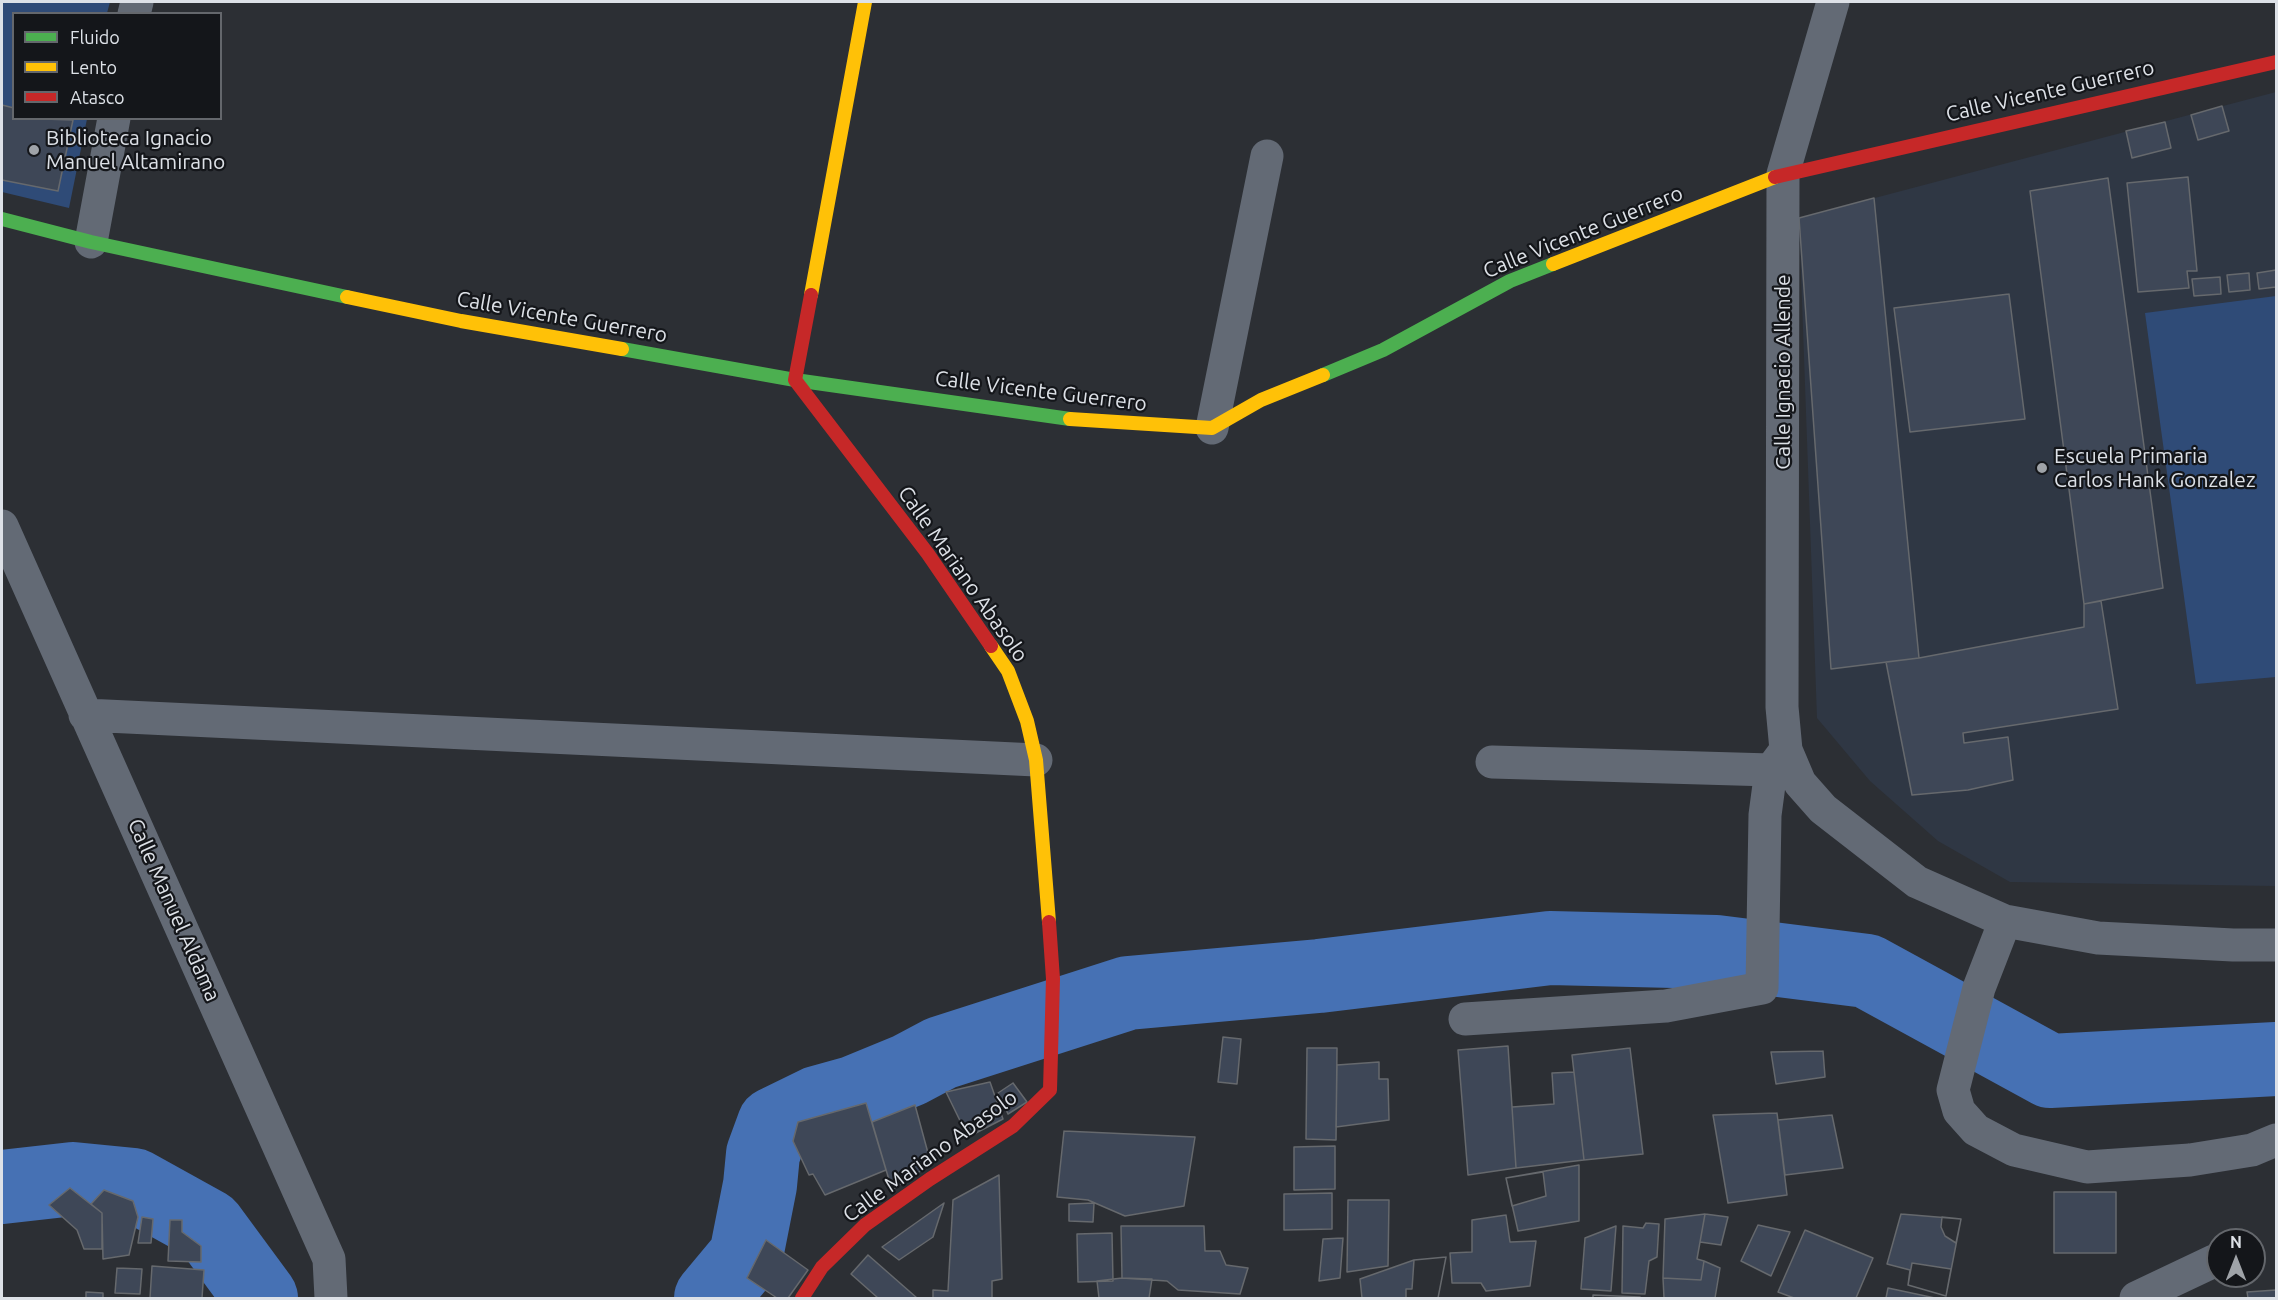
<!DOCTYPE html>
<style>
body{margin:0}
#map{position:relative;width:2278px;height:1300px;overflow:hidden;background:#2c2f34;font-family:Ubuntu,sans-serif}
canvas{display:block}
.frame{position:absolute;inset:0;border:3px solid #dde1e7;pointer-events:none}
.legend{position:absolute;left:12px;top:12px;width:210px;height:108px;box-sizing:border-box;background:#14161a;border:2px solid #64676c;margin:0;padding:8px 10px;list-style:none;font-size:18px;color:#dde1e7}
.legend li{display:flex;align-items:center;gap:12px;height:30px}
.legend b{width:30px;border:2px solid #64676c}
.north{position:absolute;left:2206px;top:1228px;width:60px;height:60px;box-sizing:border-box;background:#14161a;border:2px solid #64676c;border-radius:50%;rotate:0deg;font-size:16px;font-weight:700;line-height:24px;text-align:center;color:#dde1e7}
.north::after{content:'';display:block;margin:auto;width:21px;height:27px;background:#9fa3a8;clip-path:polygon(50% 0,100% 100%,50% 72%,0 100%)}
</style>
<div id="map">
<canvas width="2278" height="1300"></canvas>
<div class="frame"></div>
<ul class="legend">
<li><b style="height:8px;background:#4caf50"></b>Fluido</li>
<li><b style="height:8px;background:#ffc107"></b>Lento</li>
<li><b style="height:8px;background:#c62828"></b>Atasco</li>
</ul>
<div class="north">N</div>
</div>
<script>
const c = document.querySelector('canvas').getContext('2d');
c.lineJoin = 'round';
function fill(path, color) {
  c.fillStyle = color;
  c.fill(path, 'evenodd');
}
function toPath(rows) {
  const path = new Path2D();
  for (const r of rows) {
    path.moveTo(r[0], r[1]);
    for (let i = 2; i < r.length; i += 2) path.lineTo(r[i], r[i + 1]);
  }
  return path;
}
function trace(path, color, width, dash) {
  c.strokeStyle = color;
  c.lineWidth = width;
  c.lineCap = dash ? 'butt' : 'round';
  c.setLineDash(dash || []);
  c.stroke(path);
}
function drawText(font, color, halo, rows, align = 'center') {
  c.font = font + ' Ubuntu,sans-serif';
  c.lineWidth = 4.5;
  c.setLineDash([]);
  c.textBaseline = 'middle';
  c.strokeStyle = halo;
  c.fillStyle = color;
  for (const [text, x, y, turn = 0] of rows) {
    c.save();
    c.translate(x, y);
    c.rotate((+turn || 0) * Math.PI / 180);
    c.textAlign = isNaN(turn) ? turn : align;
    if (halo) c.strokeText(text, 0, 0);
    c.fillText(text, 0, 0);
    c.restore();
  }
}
const built = toPath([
 [2276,92,2276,886,2010,882,1938,841,1870,781,1817,718,1799,218]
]);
const green = toPath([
 [2,2,110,2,107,13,14,14,14,118,87,119,69,208,2,192],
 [2276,296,2276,677,2196,684,2145,313]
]);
const river = toPath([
 [2,1187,73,1179,134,1185,208,1226,261,1298],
 [711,1298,746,1256,760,1185,763,1154,774,1124,817,1103,853,1093,909,1070,941,1053,1128,993,1319,976,1550,948,1716,952,1867,971,2050,1071,2276,1059]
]);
const building = toPath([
 [2,105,14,108,14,118,73,120,58,191,2,180,2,105],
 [2222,106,2229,131,2198,140,2191,115,2222,106],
 [2165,122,2171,148,2132,158,2126,131,2165,122],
 [2188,177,2197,271,2187,271,2189,288,2138,292,2127,183,2188,177],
 [2108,178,2163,588,2084,604,2030,191,2108,178],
 [1874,198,1919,658,1831,669,1799,218,1874,198],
 [2276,270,2276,287,2259,289,2257,273,2276,270],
 [2249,273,2250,290,2229,292,2227,275,2249,273],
 [2220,277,2221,294,2194,296,2192,279,2220,277],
 [2009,294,2025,419,1910,432,1894,308,2009,294],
 [2101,601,2118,709,1963,733,1964,743,2008,737,2013,780,1968,790,1912,795,1886,662,1919,658,2084,627,2084,604,2101,601],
 [1223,1037,1241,1039,1237,1084,1218,1082,1223,1037],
 [1508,1046,1516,1168,1468,1175,1458,1050,1508,1046],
 [1307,1048,1337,1048,1336,1140,1306,1139,1307,1048],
 [1630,1048,1643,1154,1584,1160,1572,1055,1630,1048],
 [1823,1051,1825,1077,1776,1084,1771,1052,1823,1051],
 [1379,1062,1379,1079,1388,1079,1389,1120,1336,1127,1337,1065,1379,1062],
 [1574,1072,1584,1160,1516,1168,1512,1107,1554,1104,1552,1073,1574,1072],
 [990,1082,1003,1119,968,1137,946,1092,990,1082],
 [1013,1083,1027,1102,1008,1114,998,1093,1013,1083],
 [866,1103,886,1170,825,1195,813,1174,809,1175,793,1141,798,1122,866,1103],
 [915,1105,931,1164,892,1190,872,1122,915,1105],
 [1777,1113,1787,1195,1728,1203,1713,1115,1777,1113],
 [1832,1115,1843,1168,1785,1175,1778,1120,1832,1115],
 [1064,1131,1195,1137,1184,1206,1125,1216,1088,1200,1057,1197,1064,1131],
 [1335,1146,1335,1189,1294,1190,1294,1147,1335,1146],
 [1579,1165,1579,1221,1518,1231,1506,1178,1579,1165],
 [1543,1172,1546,1196,1512,1206,1506,1178,1543,1172],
 [999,1175,1002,1279,992,1281,992,1298,933,1298,933,1290,948,1291,953,1200,999,1175],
 [70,1188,102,1213,102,1249,84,1249,77,1230,49,1205,70,1188],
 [104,1190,133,1201,138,1217,129,1255,103,1259,102,1213,91,1204,104,1190],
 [2054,1192,2116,1192,2116,1253,2054,1253,2054,1192],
 [1332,1193,1332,1229,1284,1230,1284,1194,1332,1193],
 [1348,1200,1389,1200,1388,1266,1347,1272,1348,1200],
 [944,1203,933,1237,899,1260,882,1247,944,1203],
 [1094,1203,1093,1222,1069,1221,1069,1204,1094,1203],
 [1705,1214,1697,1259,1704,1261,1701,1280,1663,1278,1665,1219,1705,1214],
 [1705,1214,1728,1217,1721,1245,1700,1242,1705,1214],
 [1901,1214,1961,1219,1946,1296,1908,1285,1910,1270,1887,1264,1901,1214],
 [1506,1215,1510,1242,1536,1241,1530,1286,1486,1291,1481,1283,1452,1283,1450,1253,1472,1252,1472,1220,1506,1215],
 [142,1217,153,1219,151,1243,138,1243,142,1217],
 [1942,1217,1961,1219,1956,1243,1945,1236,1941,1227,1942,1217],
 [170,1220,182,1220,182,1232,201,1246,201,1262,168,1261,170,1220],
 [1646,1223,1659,1224,1657,1257,1649,1261,1645,1294,1622,1293,1623,1226,1643,1228,1646,1223],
 [1758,1225,1790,1232,1771,1276,1741,1261,1758,1225],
 [1121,1226,1204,1226,1205,1251,1220,1251,1226,1265,1248,1268,1240,1294,1178,1290,1167,1281,1122,1278,1121,1226],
 [1616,1226,1611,1291,1581,1289,1585,1238,1616,1226],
 [1805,1230,1873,1258,1856,1298,1794,1298,1778,1292,1805,1230],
 [1112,1233,1113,1281,1078,1282,1077,1234,1112,1233],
 [1343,1238,1340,1278,1319,1281,1323,1239,1343,1238],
 [766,1240,808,1270,788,1298,777,1298,747,1278,766,1240],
 [868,1255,917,1298,878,1298,851,1274,868,1255],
 [1446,1257,1438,1298,1362,1298,1360,1279,1414,1260,1446,1257],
 [1446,1257,1438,1298,1406,1298,1406,1289,1412,1289,1414,1260,1446,1257],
 [1704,1261,1720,1268,1715,1298,1664,1298,1663,1278,1701,1280,1704,1261],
 [1912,1263,1951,1269,1946,1296,1908,1285,1912,1263],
 [152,1266,204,1270,202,1298,150,1298,152,1266],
 [117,1268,142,1269,140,1294,115,1293,117,1268],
 [1122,1278,1152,1279,1149,1298,1099,1298,1097,1281,1122,1278],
 [1888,1288,1935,1298,1886,1298,1888,1288],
 [2276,1290,2276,1298,2248,1298,2247,1292,2276,1290],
 [86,1292,103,1293,103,1298,86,1298,86,1292],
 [1593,1295,1640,1297,1640,1298,1593,1298,1593,1295],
 [1593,1295,1640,1297,1640,1298,1593,1298,1593,1295]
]);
const street = toPath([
 [1833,2,1783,174,1782,707,1786,750,1800,783,1823,809,1917,882,2005,921,2098,938,2233,945,2276,945],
 [134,14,137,2],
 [91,242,114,118],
 [1212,428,1267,156],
 [2,526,329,1259,331,1298],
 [85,715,1036,760],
 [1492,762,1771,770],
 [2005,921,1979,988,1953,1090,1959,1111,1976,1130,2014,1150,2087,1167,2190,1160,2252,1150,2276,1140],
 [1465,1019,1666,1006,1762,988,1765,815,1771,770,1786,750],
 [2136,1298,2214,1261]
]);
const fast = toPath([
 [2,219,91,242,347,297],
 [622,349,795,380,1070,419],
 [1323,375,1383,350,1510,281,1553,264]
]);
const slow = toPath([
 [1553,264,1775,177],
 [811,295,865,2],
 [347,297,461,321,622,349],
 [1070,419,1212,428,1261,400,1323,375],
 [991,646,1008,671,1027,721,1036,760,1049,922]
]);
const jam = toPath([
 [1775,177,2276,62],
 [811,295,795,380,928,554,991,646],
 [802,1298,822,1267,865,1225,930,1179,1013,1126,1050,1090,1053,979,1049,922]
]);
const markers = [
 [34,150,6,"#9fa3a8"],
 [2042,468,6,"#9fa3a8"]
];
const streetNames = [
 ["Calle Vicente Guerrero",2050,91,-13],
 ["Calle Vicente Guerrero",1583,232,-22],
 ["Calle Vicente Guerrero",562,317,10],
 ["Calle Ignacio Allende",1783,372,-90],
 ["Calle Vicente Guerrero",1041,391,7],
 ["Calle Mariano Abasolo",963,574,55],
 ["Calle Manuel Aldama",174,910,66],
 ["Calle Mariano Abasolo",930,1156,-36]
];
const poiNames = [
 ["Biblioteca Ignacio",46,138],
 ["Manuel Altamirano",46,162],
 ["Escuela Primaria",2054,456],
 ["Carlos Hank Gonzalez",2054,480]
];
fill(built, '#2f3744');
fill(green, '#2f4b77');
trace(river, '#4671b4', 74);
fill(building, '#3e4757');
trace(building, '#66696d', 1.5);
trace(street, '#636a75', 33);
trace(fast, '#4caf50', 14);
trace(slow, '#ffc107', 14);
trace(jam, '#c62828', 14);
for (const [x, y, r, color] of markers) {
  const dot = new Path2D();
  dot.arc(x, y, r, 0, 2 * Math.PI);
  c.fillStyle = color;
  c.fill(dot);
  trace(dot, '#14161a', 2);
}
drawText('21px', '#dde1e7', '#14161a', streetNames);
drawText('21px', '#dde1e7', '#14161a', poiNames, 'left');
</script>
